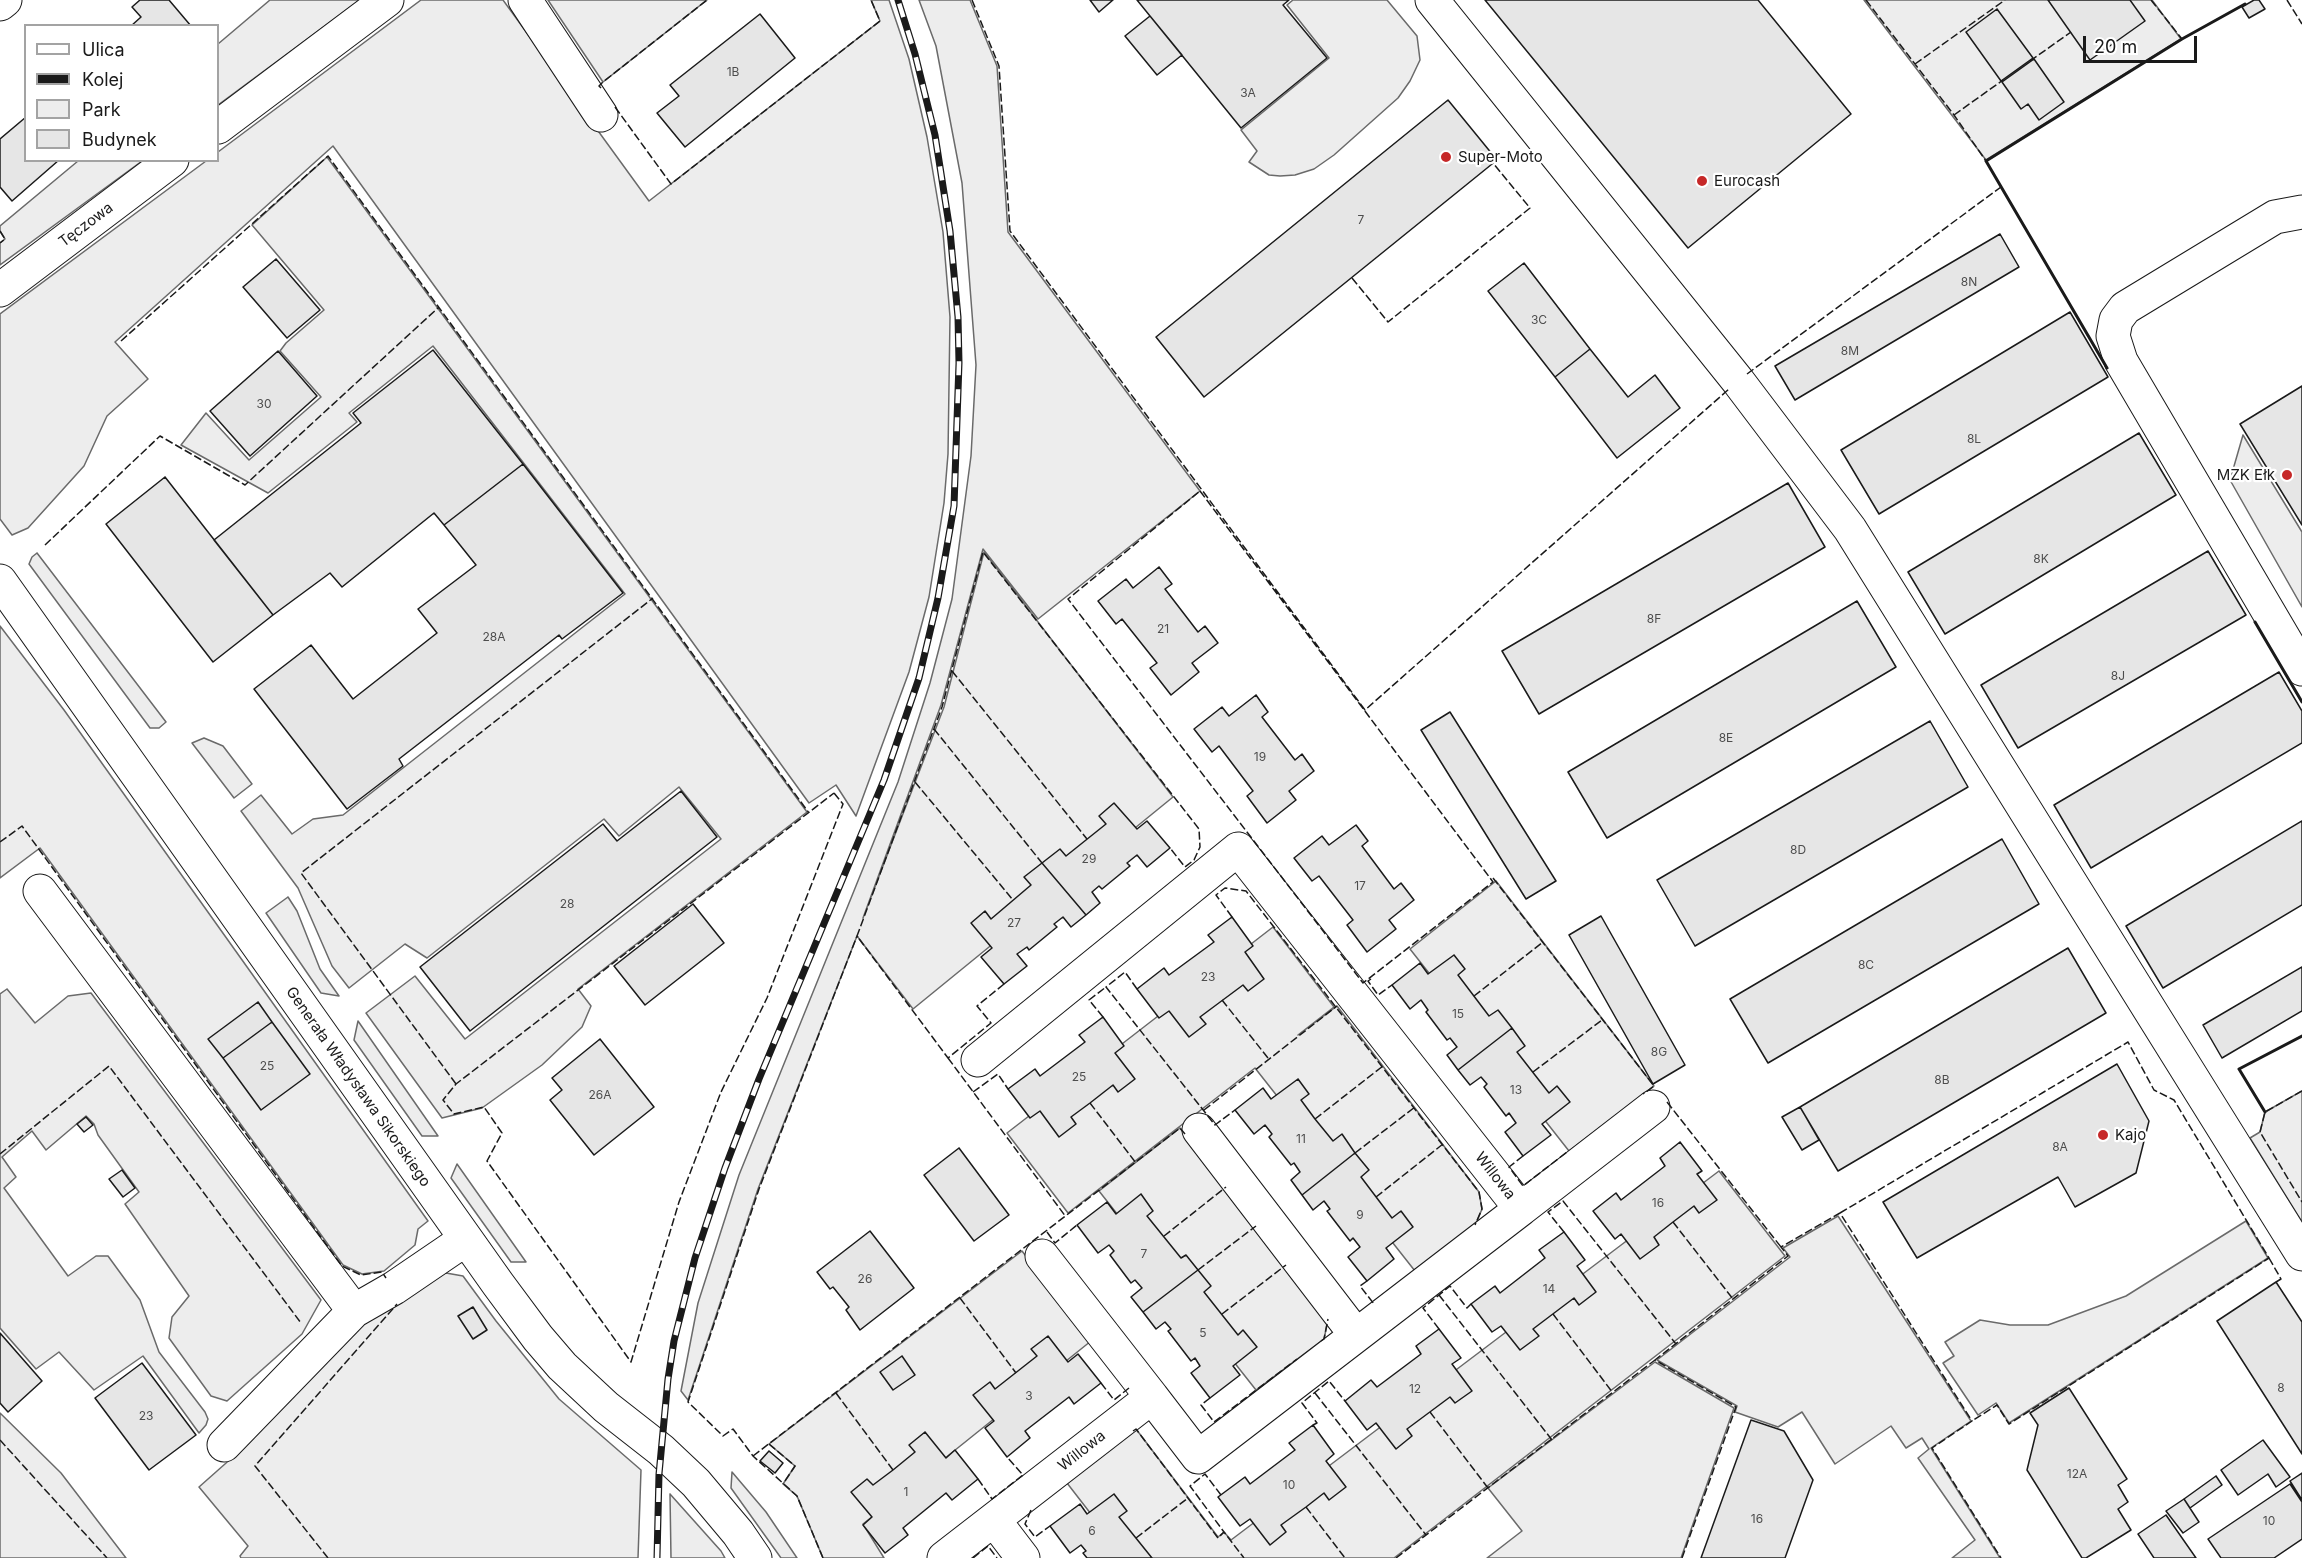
<!DOCTYPE html>
<meta charset="utf-8">
<style>
body{margin:0}
#map{position:relative;width:2302px;height:1558px;overflow:hidden;background:#fff;font-family:Inter,sans-serif}
canvas{display:block}
.legend{position:absolute;left:24px;top:24px;width:195px;height:138px;box-sizing:border-box;background:#fff;border:2px solid #a3a3a3;margin:0;padding:8px 10px;list-style:none;font-size:18px;color:#1a1a1a}
.legend li{display:flex;align-items:center;gap:12px;height:30px}
.legend b{width:30px;border:2px solid #a3a3a3}
.scale{position:absolute;left:2083px;top:36px;width:114px;height:27px;box-sizing:border-box;border:3px solid #1a1a1a;border-top:0;padding-left:8px;font-size:18px;line-height:21px;white-space:nowrap;color:#1a1a1a;-webkit-text-stroke:4px #fff;paint-order:stroke}
</style>
<div id="map">
<canvas width="2302" height="1558"></canvas>
<ul class="legend">
<li><b style="height:8px;background:#fff"></b>Ulica</li>
<li><b style="height:8px;background:#1a1a1a"></b>Kolej</li>
<li><b style="height:16px;background:#ededed"></b>Park</li>
<li><b style="height:16px;background:#e6e6e6"></b>Budynek</li>
</ul>
<div class="scale">20 m</div>
</div>
<script>
const c = document.querySelector('canvas').getContext('2d');
c.lineJoin = 'round';
function fill(path, color) {
  c.fillStyle = color;
  c.fill(path, 'evenodd');
}
function toPath(rows) {
  const path = new Path2D();
  for (const r of rows) {
    path.moveTo(r[0], r[1]);
    for (let i = 2; i < r.length; i += 2) path.lineTo(r[i], r[i + 1]);
  }
  return path;
}
function trace(path, color, width, dash) {
  c.strokeStyle = color;
  c.lineWidth = width;
  c.lineCap = dash ? 'butt' : 'round';
  c.setLineDash(dash || []);
  c.stroke(path);
}
function drawText(font, color, halo, rows, align = 'center') {
  c.font = font + ' Inter,sans-serif';
  c.lineWidth = 4.5;
  c.setLineDash([]);
  c.textBaseline = 'middle';
  c.strokeStyle = halo;
  c.fillStyle = color;
  for (const [text, x, y, turn = 0] of rows) {
    c.save();
    c.translate(x, y);
    c.rotate((+turn || 0) * Math.PI / 180);
    c.textAlign = isNaN(turn) ? turn : align;
    if (halo) c.strokeText(text, 0, 0);
    c.fillText(text, 0, 0);
    c.restore();
  }
}
const green = toPath([
 [270,0,360,0,218,105,218,44,270,0],
 [421,0,503,0,649,201,880,21,871,0,889,0,909,59,927,137,943,232,950,317,948,454,944,503,929,597,909,672,856,816,836,785,809,803,333,146,115,342,148,379,107,416,84,466,28,528,12,535,0,519,0,314,206,161,218,160,218,152,421,0],
 [548,0,707,0,603,82,548,0],
 [919,0,970,0,997,66,1008,232,1200,491,1038,619,983,549,941,705,863,918,944,707,984,552,1173,797,913,1009,857,936,758,1189,688,1400,681,1391,698,1303,739,1175,898,782,930,683,952,599,971,456,976,365,962,183,936,46,919,0],
 [1293,0,1387,0,1417,36,1420,60,1410,81,1398,98,1334,155,1314,169,1295,175,1280,176,1269,175,1249,162,1257,151,1241,130,1329,58,1287,5,1293,0],
 [1864,0,2152,0,2181,39,1986,160,1864,0],
 [327,157,807,812,578,989,591,1006,582,1027,542,1065,482,1108,442,1118,366,1013,415,976,465,1039,721,839,679,787,619,836,604,819,427,958,405,944,349,988,332,966,298,888,241,811,261,795,292,834,313,819,343,815,625,594,433,346,349,413,357,422,268,493,181,445,206,413,249,460,321,397,280,351,286,343,324,310,252,225,327,157],
 [78,161,142,161,0,265,0,243,5,239,0,231,0,226,78,161],
 [2243,435,2302,532,2302,607,2230,480,2243,435],
 [37,553,166,722,159,728,150,728,29,564,32,557,37,553],
 [0,626,64,710,428,1221,418,1229,415,1245,384,1271,362,1274,343,1265,40,848,0,878,0,626],
 [204,738,223,746,252,784,234,798,192,743,204,738],
 [1496,881,1654,1086,1569,1151,1410,949,1496,881],
 [288,897,297,911,320,969,339,996,321,993,266,913,288,897],
 [1273,927,1334,1007,1298,1035,1337,1006,1479,1192,1482,1209,1475,1226,1415,1271,1255,1068,1068,1213,1007,1133,1273,927],
 [7,989,35,1023,68,996,91,993,321,1300,302,1334,227,1401,211,1396,169,1338,172,1317,189,1296,125,1204,139,1192,98,1135,94,1124,86,1116,46,1150,32,1131,2,1157,16,1177,4,1188,68,1276,96,1256,108,1256,140,1300,159,1352,205,1412,208,1419,206,1425,199,1433,143,1356,94,1390,59,1352,36,1369,0,1328,0,994,7,989],
 [358,1021,438,1136,422,1136,354,1040,358,1021],
 [2302,1091,2302,1222,2250,1138,2260,1132,2265,1112,2302,1091],
 [1180,1128,1328,1320,1324,1339,1256,1390,1099,1191,1180,1128],
 [457,1164,526,1262,511,1262,451,1178,457,1164],
 [1719,1171,1785,1256,1394,1558,1125,1558,1067,1483,1136,1429,1218,1537,1224,1532,1231,1540,1719,1171],
 [1838,1216,1971,1421,1931,1448,2000,1558,1952,1558,1975,1540,1918,1458,1929,1449,1922,1438,1906,1448,1891,1426,1835,1464,1802,1412,1778,1427,1735,1412,1737,1406,1657,1360,1790,1257,1783,1248,1838,1216],
 [2246,1221,2268,1258,2009,1423,1996,1403,1978,1415,1943,1363,1954,1356,1945,1342,1980,1320,2010,1325,2048,1325,2126,1296,2246,1221],
 [1022,1251,1091,1341,863,1524,884,1558,823,1558,797,1496,783,1484,795,1466,769,1444,1022,1251],
 [446,1273,463,1276,496,1321,559,1399,641,1470,638,1558,241,1558,240,1556,248,1546,199,1487,243,1448,348,1335,431,1276,446,1273],
 [1655,1362,1734,1408,1681,1558,1487,1558,1522,1531,1488,1488,1655,1362],
 [0,1413,61,1473,126,1558,0,1558,0,1413],
 [732,1472,766,1512,797,1558,781,1558,731,1488,732,1472],
 [670,1494,721,1551,725,1558,671,1558,670,1494]
]);
const building = toPath([
 [140,0,169,0,191,26,131,26,141,17,132,7,140,0],
 [1090,0,1113,0,1099,12,1090,0],
 [1137,0,1289,0,1283,5,1327,58,1241,128,1137,0],
 [1485,0,1758,0,1851,114,1688,248,1485,0],
 [2048,0,2130,0,2145,21,2090,60,2048,0],
 [2254,0,2259,0,2265,9,2249,18,2242,7,2254,0],
 [1997,9,2033,58,2001,81,1966,32,1997,9],
 [760,14,795,58,685,147,657,113,679,96,670,85,760,14],
 [1150,16,1182,55,1157,75,1125,36,1150,16],
 [2034,59,2064,102,2039,120,2028,104,2021,109,2002,82,2034,59],
 [1448,100,1497,160,1204,397,1156,337,1448,100],
 [26,117,26,160,59,160,12,201,0,187,0,139,26,117],
 [2000,234,2019,267,1795,400,1775,366,2000,234],
 [276,259,320,310,287,338,243,287,276,259],
 [1524,263,1590,349,1555,377,1488,291,1524,263],
 [2070,312,2108,377,1879,514,1841,450,2070,312],
 [1590,349,1628,397,1655,375,1680,408,1617,458,1555,377,1590,349],
 [433,350,523,464,444,525,434,513,342,587,330,573,273,615,214,540,361,423,353,413,433,350],
 [278,351,317,396,250,456,210,411,278,351],
 [2302,386,2302,525,2240,424,2302,386],
 [2139,433,2176,495,1945,634,1908,572,2139,433],
 [523,464,623,593,562,639,559,635,399,759,403,766,347,809,254,689,311,645,353,699,437,633,418,609,476,565,444,525,523,464],
 [165,477,273,615,213,662,106,524,165,477],
 [1788,483,1825,547,1539,714,1502,651,1788,483],
 [2208,551,2246,615,2018,748,1981,685,2208,551],
 [1159,567,1172,584,1165,589,1198,632,1205,626,1218,643,1192,663,1199,672,1171,695,1150,668,1157,663,1122,619,1116,624,1098,601,1126,579,1133,588,1159,567],
 [1857,601,1896,667,1607,838,1568,772,1857,601],
 [2279,672,2302,711,2302,743,2091,868,2054,805,2279,672],
 [1256,695,1268,712,1262,717,1295,760,1302,754,1314,771,1289,791,1296,800,1267,823,1247,796,1253,791,1219,746,1212,752,1194,729,1222,707,1229,716,1256,695],
 [1450,712,1556,881,1526,899,1421,730,1450,712],
 [1930,721,1968,787,1695,946,1657,880,1930,721],
 [681,791,717,837,470,1031,420,967,603,824,617,841,681,791],
 [1114,803,1137,829,1147,821,1170,848,1147,867,1137,855,1127,863,1130,866,1102,889,1099,886,1092,892,1100,903,1086,915,1042,863,1060,849,1066,856,1106,824,1099,816,1114,803],
 [2302,821,2302,905,2163,988,2126,926,2302,821],
 [1356,825,1368,841,1362,846,1394,889,1401,883,1414,900,1389,920,1396,929,1367,952,1347,925,1353,920,1319,876,1312,881,1294,858,1322,836,1329,845,1356,825],
 [2002,839,2039,904,1768,1063,1730,999,2002,839],
 [1042,863,1086,915,1071,927,1063,917,1054,924,1057,927,1029,950,1027,947,1017,954,1027,966,1004,984,981,957,992,948,971,923,985,911,991,919,1031,885,1024,877,1042,863],
 [693,904,724,943,645,1005,614,966,693,904],
 [1601,916,1685,1065,1653,1084,1569,935,1601,916],
 [1232,917,1253,946,1245,952,1264,979,1248,991,1243,985,1200,1017,1206,1024,1189,1037,1169,1011,1159,1018,1137,989,1164,968,1169,975,1214,942,1208,935,1232,917],
 [2068,948,2106,1013,1838,1171,1800,1107,2068,948],
 [1454,955,1465,969,1458,975,1489,1016,1498,1010,1512,1028,1458,1070,1447,1055,1457,1047,1450,1038,1447,1040,1426,1012,1428,1010,1421,1000,1410,1009,1392,985,1420,963,1428,974,1454,955],
 [2302,967,2302,1011,2222,1058,2203,1025,2302,967],
 [258,1002,272,1022,223,1058,208,1039,258,1002],
 [1103,1017,1124,1046,1115,1053,1135,1079,1118,1092,1113,1085,1090,1103,1071,1117,1076,1124,1059,1137,1040,1111,1030,1118,1008,1089,1035,1069,1040,1076,1085,1042,1079,1035,1103,1017],
 [272,1022,310,1074,261,1110,223,1058,272,1022],
 [1512,1028,1525,1046,1517,1052,1549,1093,1557,1086,1570,1102,1542,1124,1551,1135,1523,1156,1505,1132,1516,1123,1509,1113,1506,1116,1484,1087,1487,1084,1481,1077,1470,1085,1458,1070,1512,1028],
 [600,1039,654,1107,594,1155,550,1100,562,1090,552,1078,600,1039],
 [2117,1064,2149,1121,2136,1173,2075,1207,2058,1177,1917,1258,1883,1202,2117,1064],
 [1298,1079,1309,1094,1301,1100,1315,1119,1333,1141,1342,1134,1355,1153,1302,1195,1291,1180,1300,1172,1294,1163,1291,1165,1269,1137,1272,1134,1265,1125,1254,1134,1235,1110,1263,1088,1271,1099,1298,1079],
 [1800,1107,1819,1140,1802,1150,1782,1117,1800,1107],
 [86,1117,93,1125,84,1132,77,1124,86,1117],
 [1680,1142,1702,1171,1697,1174,1717,1200,1699,1213,1694,1206,1673,1222,1654,1237,1659,1245,1640,1259,1621,1234,1615,1239,1593,1211,1616,1193,1621,1200,1665,1166,1660,1158,1680,1142],
 [959,1148,1009,1215,974,1241,924,1175,959,1148],
 [1355,1153,1369,1170,1361,1177,1392,1218,1401,1211,1413,1227,1386,1248,1394,1259,1367,1281,1348,1257,1360,1247,1353,1238,1350,1241,1327,1211,1330,1209,1324,1201,1313,1210,1302,1195,1355,1153],
 [122,1170,135,1188,123,1197,109,1179,122,1170],
 [1141,1194,1153,1211,1147,1216,1181,1258,1186,1255,1198,1270,1143,1312,1131,1297,1142,1288,1135,1280,1131,1283,1110,1255,1114,1251,1109,1245,1098,1253,1077,1225,1107,1202,1116,1214,1141,1194],
 [870,1231,914,1288,860,1330,846,1310,849,1307,833,1287,830,1289,817,1272,870,1231],
 [1564,1232,1585,1260,1577,1266,1596,1292,1579,1305,1574,1298,1533,1329,1539,1336,1520,1350,1501,1326,1492,1332,1471,1304,1495,1286,1500,1293,1545,1258,1539,1250,1564,1232],
 [1198,1270,1211,1286,1204,1292,1238,1335,1243,1330,1257,1347,1233,1366,1240,1375,1210,1398,1191,1373,1200,1366,1195,1358,1191,1361,1168,1331,1171,1329,1165,1322,1156,1329,1143,1312,1198,1270],
 [2276,1282,2302,1322,2302,1454,2217,1321,2276,1282],
 [473,1307,487,1330,473,1339,458,1316,473,1307],
 [1439,1329,1461,1358,1452,1364,1472,1391,1455,1403,1450,1397,1407,1429,1412,1436,1396,1449,1376,1423,1367,1430,1345,1401,1371,1380,1377,1387,1421,1354,1416,1346,1439,1329],
 [0,1333,42,1381,8,1412,0,1403,0,1333],
 [1048,1336,1068,1362,1078,1354,1101,1383,1074,1404,1069,1397,1025,1431,1030,1438,1007,1457,985,1428,994,1421,973,1395,990,1382,995,1389,1037,1356,1031,1349,1048,1336],
 [902,1356,915,1375,893,1390,880,1372,902,1356],
 [142,1363,196,1435,149,1470,95,1398,142,1363],
 [2069,1388,2127,1479,2118,1485,2128,1502,2118,1509,2131,1530,2086,1558,2082,1558,2027,1470,2038,1425,2030,1413,2069,1388],
 [1751,1420,1784,1431,1813,1480,1785,1558,1701,1558,1751,1420],
 [1313,1425,1334,1454,1326,1461,1346,1487,1329,1500,1324,1493,1306,1507,1281,1525,1286,1532,1270,1545,1250,1519,1240,1526,1218,1497,1245,1477,1250,1484,1295,1450,1289,1443,1313,1425],
 [925,1432,946,1458,955,1450,978,1479,952,1500,946,1493,903,1528,908,1535,885,1553,863,1525,872,1517,851,1492,867,1479,873,1485,893,1470,915,1452,909,1445,925,1432],
 [2263,1440,2290,1477,2276,1487,2268,1474,2238,1495,2221,1470,2263,1440],
 [769,1451,783,1463,775,1473,760,1461,769,1451],
 [2302,1473,2302,1500,2290,1481,2302,1473],
 [2216,1476,2222,1485,2190,1508,2184,1499,2216,1476],
 [2290,1484,2302,1502,2302,1539,2274,1558,2221,1558,2208,1539,2290,1484],
 [1114,1494,1127,1511,1119,1517,1152,1558,1087,1558,1083,1553,1086,1551,1081,1545,1070,1553,1050,1526,1080,1504,1087,1514,1114,1494],
 [2184,1499,2199,1522,2183,1533,2166,1511,2184,1499],
 [2166,1515,2196,1558,2154,1558,2138,1534,2166,1515]
]);
const minor = toPath([
 [525,0,601,115],
 [1432,0,1738,381,1850,529,2302,1254],
 [0,4,5,0],
 [218,127,387,0],
 [2302,212,2275,217,2125,308,2116,320,2113,336,2121,361,2302,669],
 [0,290,172,160],
 [0,581,498,1284,538,1338,562,1366,606,1407,661,1450,696,1483,738,1533,755,1558],
 [40,891,354,1311],
 [1199,1130,1356,1335],
 [1521,1209,1653,1107],
 [1042,1256,1152,1397],
 [224,1445,354,1311,394,1288,466,1239],
 [994,1520,1023,1558],
 [944,1558,1152,1397,1198,1457,1521,1209,1238,849,978,1060]
]);
const rail = toPath([
 [657,1558,659,1474,668,1379,674,1341,695,1258,725,1168,759,1079,884,780,919,678,938,598,954,506,959,363,958,317,950,231,935,135,915,54,898,0]
]);
const fence = toPath([
 [972,0,999,66,1010,231,1365,710,1729,389],
 [1866,0,1954,115,1986,161],
 [2151,0,2182,39],
 [2287,0,2302,24],
 [2030,61,2071,32],
 [1915,64,2005,0],
 [601,88,599,86,603,82,707,0],
 [615,107,671,184,880,21,871,0],
 [1954,115,2003,80],
 [0,231,5,239,0,243],
 [1352,278,1388,322,1530,208,1493,163],
 [121,341,328,156,809,813],
 [1747,374,2001,187],
 [1200,491,1493,882,1363,983,1068,599,1200,491],
 [45,545,160,436,245,485,439,307],
 [952,671,1087,839],
 [934,729,1042,863],
 [915,782,1013,900],
 [834,793,843,804,767,998,721,1092,679,1202,631,1362,487,1161,502,1133,484,1107,454,1114,443,1100,456,1084,834,793],
 [0,842,22,826,342,1266,361,1275,382,1272,386,1278],
 [1493,878,1654,1086,1643,1094],
 [1232,917,1216,895,1225,888,1246,891,1479,1192,1482,1209,1475,1225],
 [1371,979,1368,981,1378,995,1392,985],
 [1004,984,977,1006,991,1023,948,1058,857,936,942,707,983,552,1199,829,1200,847,1194,860,1185,867,1170,848],
 [1137,989,1125,972,1106,987,1215,1125,1235,1110],
 [1474,996,1543,942],
 [1222,1000,1268,1058],
 [1103,1017,1089,1000,1106,987],
 [948,1058,1066,1217],
 [1533,1072,1602,1020],
 [456,1084,301,873,653,598],
 [2302,1091,2265,1112,2260,1132,2302,1202],
 [973,1092,998,1074,1008,1089],
 [1667,1102,1781,1247],
 [1090,1103,1136,1163],
 [1204,1110,1337,1006],
 [1315,1119,1383,1066],
 [1355,1153,1415,1107],
 [0,1154,109,1066,301,1323],
 [1523,1156,1509,1167,1523,1186,1567,1152],
 [1376,1197,1443,1144],
 [1840,1213,2128,1042,2154,1090,2174,1100,2269,1258,2009,1424,1997,1405,1972,1421],
 [1673,1222,1733,1299],
 [1047,1232,1055,1243,1077,1225],
 [1564,1232,1548,1212,1563,1201,1676,1344],
 [1164,1236,1226,1187],
 [2269,1258,2281,1279,2276,1282],
 [1198,1270,1256,1226],
 [1367,1281,1360,1286,1374,1304,1375,1303],
 [1439,1295,1552,1440],
 [960,1298,1016,1373],
 [1222,1314,1286,1265],
 [1553,1314,1613,1393],
 [1439,1329,1423,1308,1450,1286,1467,1308,1471,1304],
 [1321,1341,1324,1339,1328,1319],
 [1101,1383,1114,1400,1129,1388],
 [836,1393,893,1470],
 [1315,1393,1426,1535],
 [1210,1398,1201,1405,1214,1422,1297,1359],
 [1430,1412,1488,1488],
 [1313,1425,1317,1423,1302,1403,1308,1398,1329,1381,1345,1401],
 [1133,1431,1136,1429,1218,1538,1224,1532,1244,1558],
 [0,1440,107,1558],
 [769,1444,795,1466,783,1484],
 [753,1456,1180,1128,1185,1134],
 [978,1479,992,1499,1023,1475,1007,1457],
 [1221,1495,1205,1474,1190,1486,1224,1532],
 [1306,1507,1345,1558],
 [1031,1510,1025,1524,1035,1537,1050,1526],
 [1136,1538,1188,1498],
 [328,1558,255,1466,397,1304],
 [823,1558,797,1496,753,1456,733,1429,723,1436,688,1402,759,1189,857,936,858,937],
 [973,1558,988,1546,997,1558],
 [1396,1558,1655,1360],
 [1682,1558,1736,1407,1655,1360,1788,1256,1781,1247,1840,1213,1972,1421,1932,1448,2001,1558]
]);
const wall = toPath([
 [2107,368,1986,161,2182,39,2245,4],
 [2255,622,2302,702],
 [2265,1112,2239,1069,2302,1036]
]);
const markers = [
 [1446,157,6,"#c62828"],
 [1702,181,6,"#c62828"],
 [2287,475,6,"#c62828"],
 [2103,1135,6,"#c62828"]
];
const numberNames = [
 ["1B",733,72],
 ["3A",1248,93],
 ["7",1361,220],
 ["8N",1969,282],
 ["3C",1539,320],
 ["8M",1850,351],
 ["30",264,404],
 ["8L",1974,439],
 ["8K",2041,559],
 ["8F",1654,619],
 ["21",1163,629],
 ["28A",494,637],
 ["8J",2118,676],
 ["8E",1726,738],
 ["19",1260,757],
 ["8D",1798,850],
 ["29",1089,859],
 ["17",1360,886],
 ["28",567,904],
 ["27",1014,923],
 ["8C",1866,965],
 ["23",1208,977],
 ["15",1458,1014],
 ["8G",1659,1052],
 ["25",267,1066],
 ["25",1079,1077],
 ["8B",1942,1080],
 ["13",1516,1090],
 ["26A",600,1095],
 ["11",1301,1139],
 ["8A",2060,1147],
 ["16",1658,1203],
 ["9",1360,1215],
 ["7",1144,1254],
 ["26",865,1279],
 ["14",1549,1289],
 ["5",1203,1333],
 ["8",2281,1388],
 ["12",1415,1389],
 ["3",1029,1396],
 ["23",146,1416],
 ["12A",2077,1474],
 ["10",1289,1485],
 ["1",906,1492],
 ["16",1757,1519],
 ["10",2269,1521],
 ["6",1092,1531]
];
const poiNames = [
 ["Super-Moto",1458,157],
 ["Eurocash",1714,181],
 ["MZK Ełk",2275,475,"right"],
 ["Kajo",2115,1135]
];
const streetNames = [
 ["Tęczowa",86,225,-37],
 ["Generała Władysława Sikorskiego",358,1087,55],
 ["Willowa",1495,1176,52],
 ["Willowa",1082,1451,-38]
];
fill(green, '#ededed');
trace(green, '#6a6a6a', 1.5);
fill(building, '#e6e6e6');
trace(building, '#1a1a1a', 1.5);
trace(minor, '#1a1a1a', 35);
trace(minor, '#fff', 33);
trace(rail, '#1a1a1a', 7);
trace(rail, '#fff', 4.5, [14]);
trace(fence, '#1a1a1a', 1.5, [8, 3]);
trace(wall, '#1a1a1a', 3);
for (const [x, y, r, color] of markers) {
  const dot = new Path2D();
  dot.arc(x, y, r, 0, 2 * Math.PI);
  c.fillStyle = color;
  c.fill(dot);
  trace(dot, '#fff', 2);
}
drawText('12px', '#4d4d4d', null, numberNames);
drawText('15px', '#1a1a1a', '#fff', poiNames, 'left');
drawText('15px', '#1a1a1a', '#fff', streetNames);
</script>
